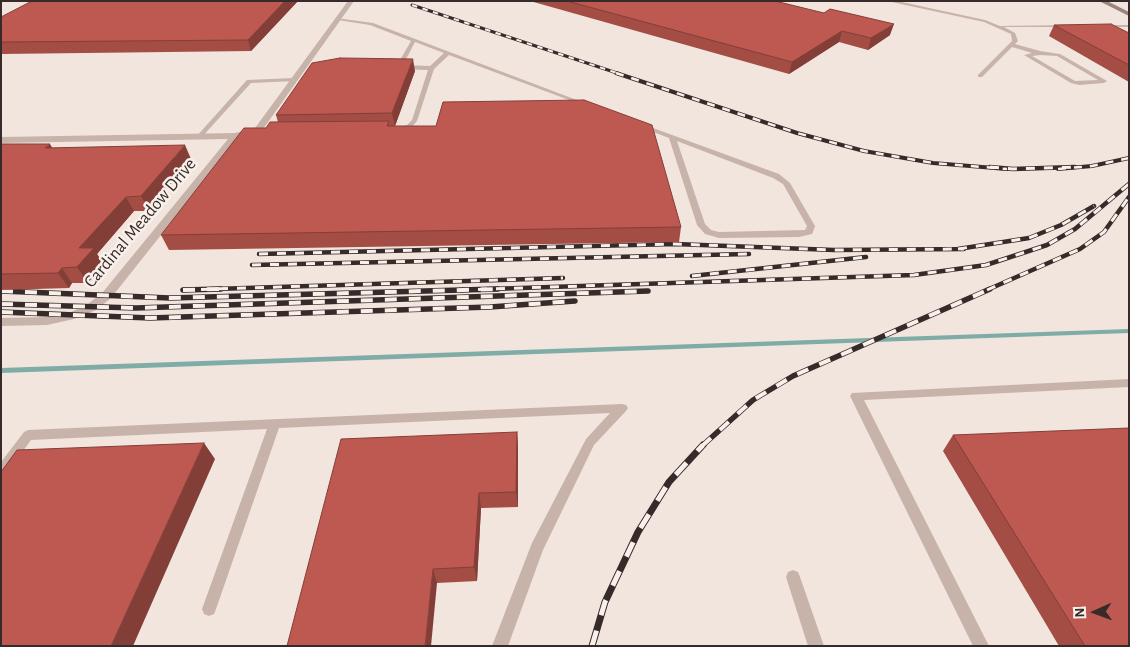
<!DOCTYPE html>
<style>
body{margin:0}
#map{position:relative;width:1130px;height:647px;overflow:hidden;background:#f1e5de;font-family:"Alegreya Sans",sans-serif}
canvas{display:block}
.frame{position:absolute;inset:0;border:2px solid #362b2a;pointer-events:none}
.north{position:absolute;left:1070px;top:587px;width:50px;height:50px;-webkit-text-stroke:4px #f9f0ea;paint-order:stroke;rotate:268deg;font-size:14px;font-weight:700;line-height:20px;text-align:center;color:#362b2a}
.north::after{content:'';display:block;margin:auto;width:18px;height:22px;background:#362b2a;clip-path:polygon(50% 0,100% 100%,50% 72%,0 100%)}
</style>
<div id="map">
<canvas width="1130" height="647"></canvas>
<div class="frame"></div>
<div class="north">N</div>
</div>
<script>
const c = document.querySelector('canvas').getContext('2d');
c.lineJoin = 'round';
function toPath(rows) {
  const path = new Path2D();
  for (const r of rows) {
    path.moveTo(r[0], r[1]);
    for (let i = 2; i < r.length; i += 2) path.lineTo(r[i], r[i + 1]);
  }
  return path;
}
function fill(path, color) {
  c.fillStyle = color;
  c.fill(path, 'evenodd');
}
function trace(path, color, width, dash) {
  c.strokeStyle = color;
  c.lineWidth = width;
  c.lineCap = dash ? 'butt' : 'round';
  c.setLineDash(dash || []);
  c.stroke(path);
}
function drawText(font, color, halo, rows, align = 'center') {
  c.font = font + ' "Alegreya Sans",sans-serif';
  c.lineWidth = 5;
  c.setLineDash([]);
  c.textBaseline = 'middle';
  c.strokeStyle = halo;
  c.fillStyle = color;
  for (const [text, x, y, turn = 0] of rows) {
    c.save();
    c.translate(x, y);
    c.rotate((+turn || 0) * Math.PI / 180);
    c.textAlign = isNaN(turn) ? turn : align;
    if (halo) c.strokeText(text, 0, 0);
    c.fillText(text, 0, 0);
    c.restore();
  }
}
const stream = toPath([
 [1129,329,1129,333,1,373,1,368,1129,329]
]);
const lane = toPath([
 [887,1,897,1,985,20,1000,26,1069,25,1067,27,1004,27,1015,33,1018,41,1015,44,1040,51,1060,54,1107,81,1104,83,1079,85,1071,83,1024,55,1032,53,1012,47,982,77,978,77,978,75,1012,41,1011,34,984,22,887,1],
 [1040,55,1057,56,1098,80,1075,81,1032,56,1040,55],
 [336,18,373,23,590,105,585,106,449,55,434,69,417,121,411,128,395,130,395,128,407,125,412,120,428,70,399,69,396,67,411,41,370,25,338,20,336,18],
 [415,42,444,53,430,66,403,65,415,42],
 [1102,25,1129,25,1129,27,1100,27,1102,25],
 [294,78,296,79,296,81,251,83,201,138,196,137,247,80,294,78],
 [638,124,642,124,779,174,790,183,815,226,813,232,812,234,799,237,719,238,705,234,697,225,669,138,638,126,638,124],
 [677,141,773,178,783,184,807,226,805,230,719,232,711,230,705,224,677,141],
 [1129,379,1129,387,864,400,989,646,973,646,850,396,852,393,1129,379],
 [622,404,626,405,628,408,626,411,594,445,543,550,508,646,492,646,532,543,586,439,610,413,279,428,216,609,214,614,209,616,204,614,202,609,267,429,31,440,5,476,1,477,1,462,24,432,28,430,622,404],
 [793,570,798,572,800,577,824,646,808,646,786,577,788,572,793,570]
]);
const street = toPath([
 [348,1,354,1,261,132,238,138,111,298,96,310,74,319,47,325,1,326,1,318,47,317,71,312,88,304,103,292,228,139,1,143,1,137,235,133,255,128,348,1]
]);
const secondary = toPath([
 [1099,1,1107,1,1129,12,1129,16,1099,1]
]);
const railFar4 = toPath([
 [412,5,620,74]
]);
const railFar3 = toPath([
 [616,73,797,133,864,151,933,163,1007,169],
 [1058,169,1092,166,1129,158]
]);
const railFar2 = toPath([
 [990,167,1013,169,1075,167],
 [958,249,1029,238,1061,225,1094,206],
 [259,254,675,244,834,250,964,249],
 [252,265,749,254],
 [692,276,866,257],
 [183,290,563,278],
 [460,290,914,275,986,265,1047,245,1075,229,1129,184],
 [987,290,1080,249,1104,232,1129,197]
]);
const railFar1 = toPath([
 [183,290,221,289],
 [1,291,170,298,498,289],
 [1,304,136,308,648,291],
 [1,312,150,318,490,307,575,301],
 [702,446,753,400,793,376,990,289]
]);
const rail = toPath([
 [592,646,605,602,638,532,669,482,703,445]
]);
const wall = toPath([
 [298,1,251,51,1,54,1,17],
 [530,1,775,1,890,35,868,50,839,42,789,74],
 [1054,25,1129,33,1129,82,1049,36],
 [415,71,395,126,681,227,679,242,169,250,161,235,266,128,278,122,276,115],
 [1,144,52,148,191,159,149,211,134,211,97,254,103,263,88,283,72,283,69,288,1,290],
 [517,432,518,447,518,507,481,508,477,581,437,583,287,646],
 [953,435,1129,646,1059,646,943,451]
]);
const shadedWall = toPath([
 [285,1,298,1,251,51,248,40],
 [894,24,890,35,868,50,871,38],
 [842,31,839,42,789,74,792,62],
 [413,59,415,71,395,126,392,113],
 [50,144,58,158,45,148],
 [185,145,191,159,149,211,141,196],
 [126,197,134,211,97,254,103,263,88,283,77,267,79,248],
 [62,268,72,283,69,288,58,273],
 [517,432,518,447,518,507,516,492],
 [204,443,215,459,133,646,111,646],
 [479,493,481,508,477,581,474,567],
 [433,569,437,583,431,646,425,646]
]);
const building = toPath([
 [32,1,285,1,248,40,1,42,1,17,32,1],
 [567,1,775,1,824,13,830,9,894,24,871,38,842,31,792,62,567,1],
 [1111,24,1129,33,1129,65,1054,25,1111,24],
 [340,58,413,59,392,113,276,115,312,63,340,58],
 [584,100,652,125,681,227,161,235,244,128,266,128,270,122,389,121,387,126,436,126,443,102,584,100],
 [1,144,50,144,45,148,185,145,141,196,126,197,79,248,94,248,77,267,62,268,58,273,1,274,1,144],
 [1129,428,1129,646,1085,646,953,435,1129,428],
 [517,432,516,492,479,493,474,567,433,569,425,646,287,646,341,439,517,432],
 [204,443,111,646,1,646,1,472,17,450,204,443]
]);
const streetNames = [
 ["Cardinal Meadow Drive",140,223,-50]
];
fill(stream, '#7faca6');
fill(lane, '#c8b3ab');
fill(street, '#c8b3ab');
fill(secondary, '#9c837c');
trace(railFar4, '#362b2a', 3);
trace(railFar3, '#362b2a', 4);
trace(railFar2, '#362b2a', 4.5);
trace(railFar1, '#362b2a', 5.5);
trace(rail, '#362b2a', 7);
trace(railFar4, '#f9f0ea', 2, [5.5]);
trace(railFar3, '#f9f0ea', 2.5, [8]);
trace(railFar2, '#f9f0ea', 3, [9]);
trace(railFar1, '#f9f0ea', 4, [12]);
trace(rail, '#f9f0ea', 5, [16]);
fill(wall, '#a34d45');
fill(shadedWall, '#843e38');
fill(building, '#bd5950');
trace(building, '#843e38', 1);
drawText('18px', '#362b2a', '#f9f0ea', streetNames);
</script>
